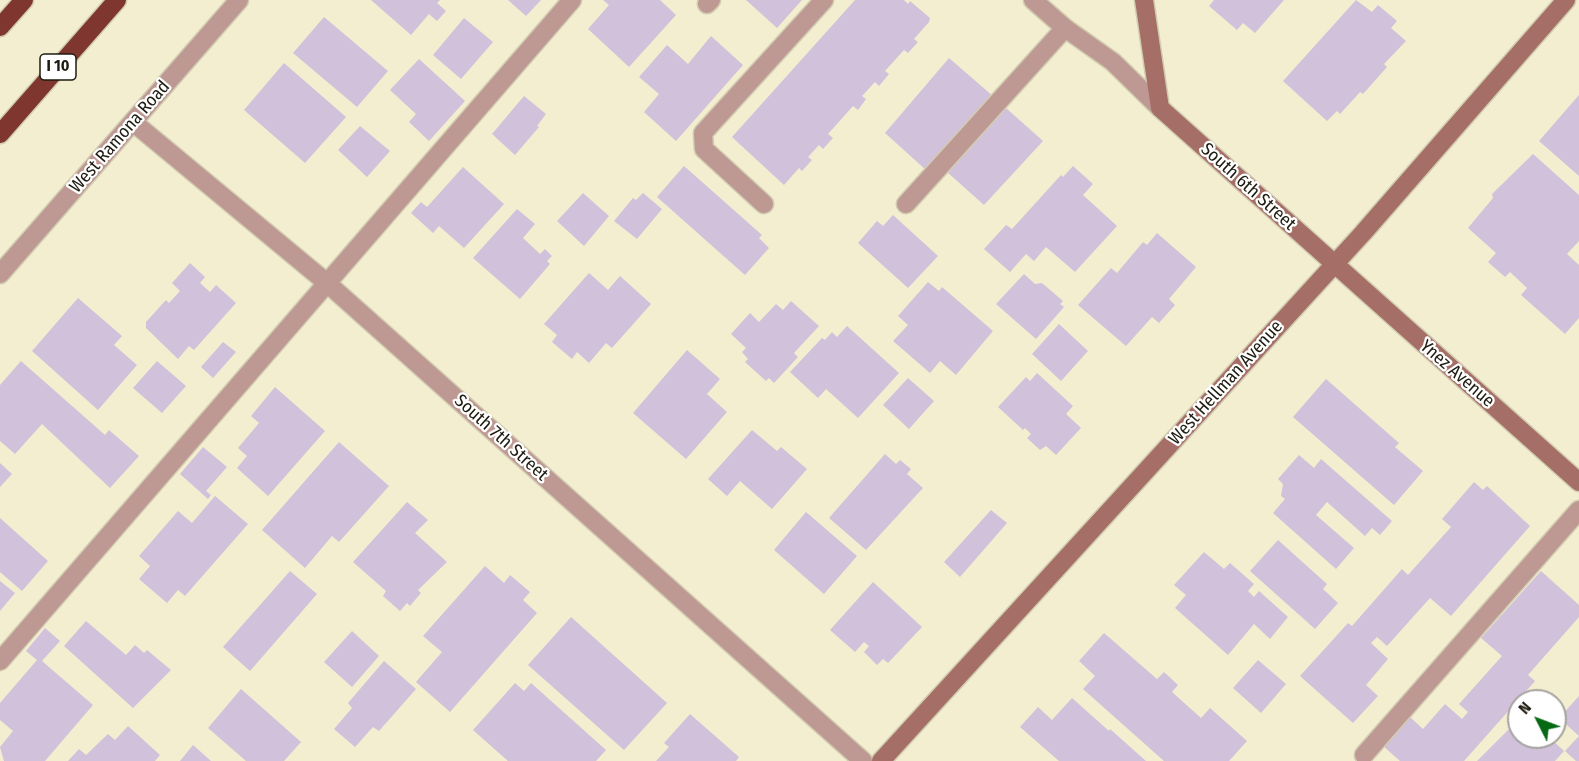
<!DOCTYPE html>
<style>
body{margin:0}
#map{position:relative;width:1579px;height:761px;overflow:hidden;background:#f3eed0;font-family:"Fira Sans Condensed",sans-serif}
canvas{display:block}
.north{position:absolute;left:1507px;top:689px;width:60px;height:60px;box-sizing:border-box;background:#fff;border:2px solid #a5a4a0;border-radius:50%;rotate:312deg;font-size:16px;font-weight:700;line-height:24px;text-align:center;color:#1e1c11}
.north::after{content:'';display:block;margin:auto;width:21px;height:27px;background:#066914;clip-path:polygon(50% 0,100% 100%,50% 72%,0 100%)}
</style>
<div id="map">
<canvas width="1579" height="761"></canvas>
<div class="north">N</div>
</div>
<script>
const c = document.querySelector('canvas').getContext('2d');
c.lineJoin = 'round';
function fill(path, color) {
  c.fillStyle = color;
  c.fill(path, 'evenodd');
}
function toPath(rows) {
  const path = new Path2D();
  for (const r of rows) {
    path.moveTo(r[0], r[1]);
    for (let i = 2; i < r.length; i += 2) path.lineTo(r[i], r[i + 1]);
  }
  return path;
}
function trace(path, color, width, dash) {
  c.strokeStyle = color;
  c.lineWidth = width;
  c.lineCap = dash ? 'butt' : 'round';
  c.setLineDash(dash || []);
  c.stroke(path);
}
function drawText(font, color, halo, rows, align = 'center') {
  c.font = font + ' "Fira Sans Condensed",sans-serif';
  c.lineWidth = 4.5;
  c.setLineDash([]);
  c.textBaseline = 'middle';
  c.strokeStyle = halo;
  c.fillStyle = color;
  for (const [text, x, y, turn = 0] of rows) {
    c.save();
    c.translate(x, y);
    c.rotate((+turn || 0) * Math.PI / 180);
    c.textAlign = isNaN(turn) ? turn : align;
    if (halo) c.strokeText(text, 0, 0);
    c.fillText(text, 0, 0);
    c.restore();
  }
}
const building = toPath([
 [371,0,440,0,437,3,446,11,437,21,429,14,411,35],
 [508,0,541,0,526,16],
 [603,0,660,0,676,15,629,67,588,29,609,5],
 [746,0,802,0,777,28],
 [855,0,904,0,908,4,910,1,930,18,929,22,914,39,918,42,908,53,904,50,885,71,889,74,879,86,875,82,862,96,866,99,858,110,853,106,828,134,833,138,823,149,819,145,808,157,812,160,802,171,799,168,784,185,732,137],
 [1214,0,1284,0,1255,33,1243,23,1237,30,1209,6],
 [1356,0,1372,12,1378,5,1397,21,1391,28,1406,41,1384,64,1387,67,1363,94,1360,92,1340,114,1337,111,1327,121,1283,81],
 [324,17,388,71,357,107,293,53],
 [464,18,493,42,461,79,433,55],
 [711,36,743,65,676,141,644,112,659,94,639,77,667,45,688,64],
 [949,58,994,97,926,170,885,133],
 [419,59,465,101,429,141,409,122,416,114,390,90],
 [284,63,346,117,305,163,244,110],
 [1579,95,1579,176,1539,141],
 [524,96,546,114,537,126,539,127,515,155,492,134],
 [1006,108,1043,141,984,205,947,172],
 [360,126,390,151,367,177,338,150],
 [1533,154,1579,195,1579,241,1567,254,1579,265,1579,318,1565,334,1521,295,1527,288,1510,272,1505,277,1488,262,1496,253,1468,228,1493,198,1492,194],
 [684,166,762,235,759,238,769,248,745,275,657,197],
 [1073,166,1093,184,1083,195,1117,226,1075,272,1046,247,1034,261,1026,254,1010,272,984,249,1006,225,1012,229,1061,175,1063,177],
 [463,167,504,204,464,248,439,226,433,233,411,213,421,202,427,207],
 [583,193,609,216,584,246,557,221],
 [643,193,662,209,637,239,614,221,633,198,636,200],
 [517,209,535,224,523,238,540,254,545,249,552,256,547,261,550,264,520,299,473,258],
 [893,215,938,256,908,288,858,243,877,221,883,226],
 [1157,233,1196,267,1169,299,1175,305,1159,323,1152,317,1126,346,1078,305,1111,268,1117,273,1143,242,1147,245],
 [190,263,205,277,200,283,210,292,216,285,236,303,194,350,189,346,178,359,146,328,146,322,166,300,169,303,180,291,172,283],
 [589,273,608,290,620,276,651,304,612,348,606,343,589,363,577,352,572,359,552,342,557,335,544,324],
 [1024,274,1035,284,1042,283,1063,301,1060,304,1064,307,1036,339,996,304],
 [928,282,939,291,942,287,993,331,956,375,940,361,930,373,893,341,908,325,898,316],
 [78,298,122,336,114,345,137,365,98,410,32,351],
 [791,301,819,326,794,353,798,357,774,383,769,378,766,381,745,362,748,359,742,352,746,348,731,334,750,313,759,322,776,304,783,310],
 [1059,324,1088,351,1061,381,1032,354],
 [847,326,899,373,858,418,826,389,818,398,790,372,822,338,825,340,832,332,837,337],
 [223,342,236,352,213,378,201,367],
 [687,350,720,379,707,394,727,412,686,459,633,413],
 [21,361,105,435,109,430,139,456,110,488,42,424,15,454,0,441,0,385],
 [157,361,186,386,162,413,133,388],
 [1037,373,1073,406,1066,414,1081,428,1056,455,1046,446,1040,450,1027,438,1031,434,1025,428,1023,430,998,407,1026,377,1030,381],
 [908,378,934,401,909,429,883,405],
 [1326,379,1399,443,1395,447,1423,471,1394,505,1293,417],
 [275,387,325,431,268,496,237,468,247,456,238,448,259,423,251,416],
 [752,430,777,451,781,447,807,469,772,509,740,481,727,496,708,479],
 [339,442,389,486,339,542,332,536,305,568,262,530],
 [203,447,227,467,206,491,211,495,208,499,180,474],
 [885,454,896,464,900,460,911,469,907,474,923,488,866,550,829,518],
 [1299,455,1314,468,1321,459,1392,521,1380,535,1372,528,1365,536,1327,502,1316,515,1354,548,1336,569,1273,513,1285,499,1281,496,1283,484,1278,479],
 [0,463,12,474,0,487],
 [1474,482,1483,490,1487,486,1530,526,1451,616,1430,598,1387,646,1377,637,1371,643,1388,659,1366,685,1378,696,1353,723,1300,676,1348,623,1352,626,1402,569,1408,575,1451,527,1442,519],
 [215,496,248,524,185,596,178,590,167,603,139,579,150,566,139,556,178,511,192,523],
 [407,502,428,520,415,533,447,562,418,590,421,593,410,606,407,603,400,611,383,596,386,591,353,562],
 [991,510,1007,523,960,577,944,562],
 [806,512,857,556,824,594,774,550],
 [0,518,48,561,22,591,0,572],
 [1278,540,1327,584,1323,589,1338,603,1315,629,1250,571],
 [1204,552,1224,569,1230,563,1254,584,1248,591,1254,597,1259,591,1288,617,1270,639,1254,624,1228,655,1175,608,1186,595,1174,585],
 [485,566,504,583,510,575,530,592,523,600,537,613,450,712,416,682,442,652,423,636],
 [290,571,317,594,250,671,223,647],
 [1541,571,1579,605,1579,617,1528,675,1535,681,1464,761,1400,761,1383,746,1410,717,1423,729,1445,704,1462,719,1468,712,1459,704,1502,656,1481,638],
 [0,581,15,593,0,611],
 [873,582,922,627,888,663,883,659,877,665,864,652,869,646,864,642,855,652,830,630],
 [571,617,667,703,624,750,528,665],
 [86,621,126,655,135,645,144,653,147,650,171,670,133,708,64,646],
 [45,628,60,641,42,661,93,705,45,761,4,761,0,747,13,731,0,720,0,703,37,660,26,651],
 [352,631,379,656,352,687,324,662],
 [1104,633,1157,679,1164,672,1178,685,1172,692,1201,718,1210,708,1247,741,1229,761,1164,761,1083,689,1095,676,1079,661],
 [1258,660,1286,684,1261,713,1233,688],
 [384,661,416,689,379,731,373,727,355,747,334,729,352,708,348,703],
 [515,683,524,691,531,683,606,750,596,761,508,761,473,730],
 [241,689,301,742,284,761,246,761,208,728],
 [1579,696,1579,761,1576,761,1565,751,1579,736,1559,718],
 [1072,698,1109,731,1110,729,1146,761,1059,761,1020,727,1038,707,1052,720],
 [690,714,739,757,736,761,656,761,669,747,664,743],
 [1519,719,1519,737,1549,737,1564,751,1555,761,1477,761],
 [128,726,160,755,155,761,68,761,79,749,86,755,108,734,115,740],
 [193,745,211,761,180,761]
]);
const lane = toPath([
 [707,4,711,0],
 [764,204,704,149,703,133,824,0],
 [906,204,1065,28],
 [0,661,572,0],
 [1364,755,1579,510]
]);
const street = toPath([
 [1033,0,1065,28,1113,62,1160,108],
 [133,122,327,283,863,761],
 [0,274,239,0]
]);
const secondary = toPath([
 [1144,0,1160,108,1579,482],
 [881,761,1363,233,1566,0]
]);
const highway = toPath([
 [0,27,24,0],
 [0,134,117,0]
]);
const shields = [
 [58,67,36]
];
const shieldNames = [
 ["I 10",58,67]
];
const streetNames = [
 ["West Ramona Road",120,137,-49],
 ["South 6th Street",1248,187,42],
 ["Ynez Avenue",1457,374,41],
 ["West Hellman Avenue",1226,383,-48],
 ["South 7th Street",501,438,42]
];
fill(building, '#d1c1db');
trace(lane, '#d1ccb1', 21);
trace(street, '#d1ccb1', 21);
trace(secondary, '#d1ccb1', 21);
trace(highway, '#d1ccb1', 21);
trace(lane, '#be9892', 18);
trace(street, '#be9892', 18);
trace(secondary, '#a56f67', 18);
trace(highway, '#7f362e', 18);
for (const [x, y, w] of shields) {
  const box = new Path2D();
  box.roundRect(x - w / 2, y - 13, w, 26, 4.5);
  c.fillStyle = '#fff';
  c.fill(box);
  trace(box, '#1e1c11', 1.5);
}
drawText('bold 16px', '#1e1c11', null, shieldNames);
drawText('18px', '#1e1c11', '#fff', streetNames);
</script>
